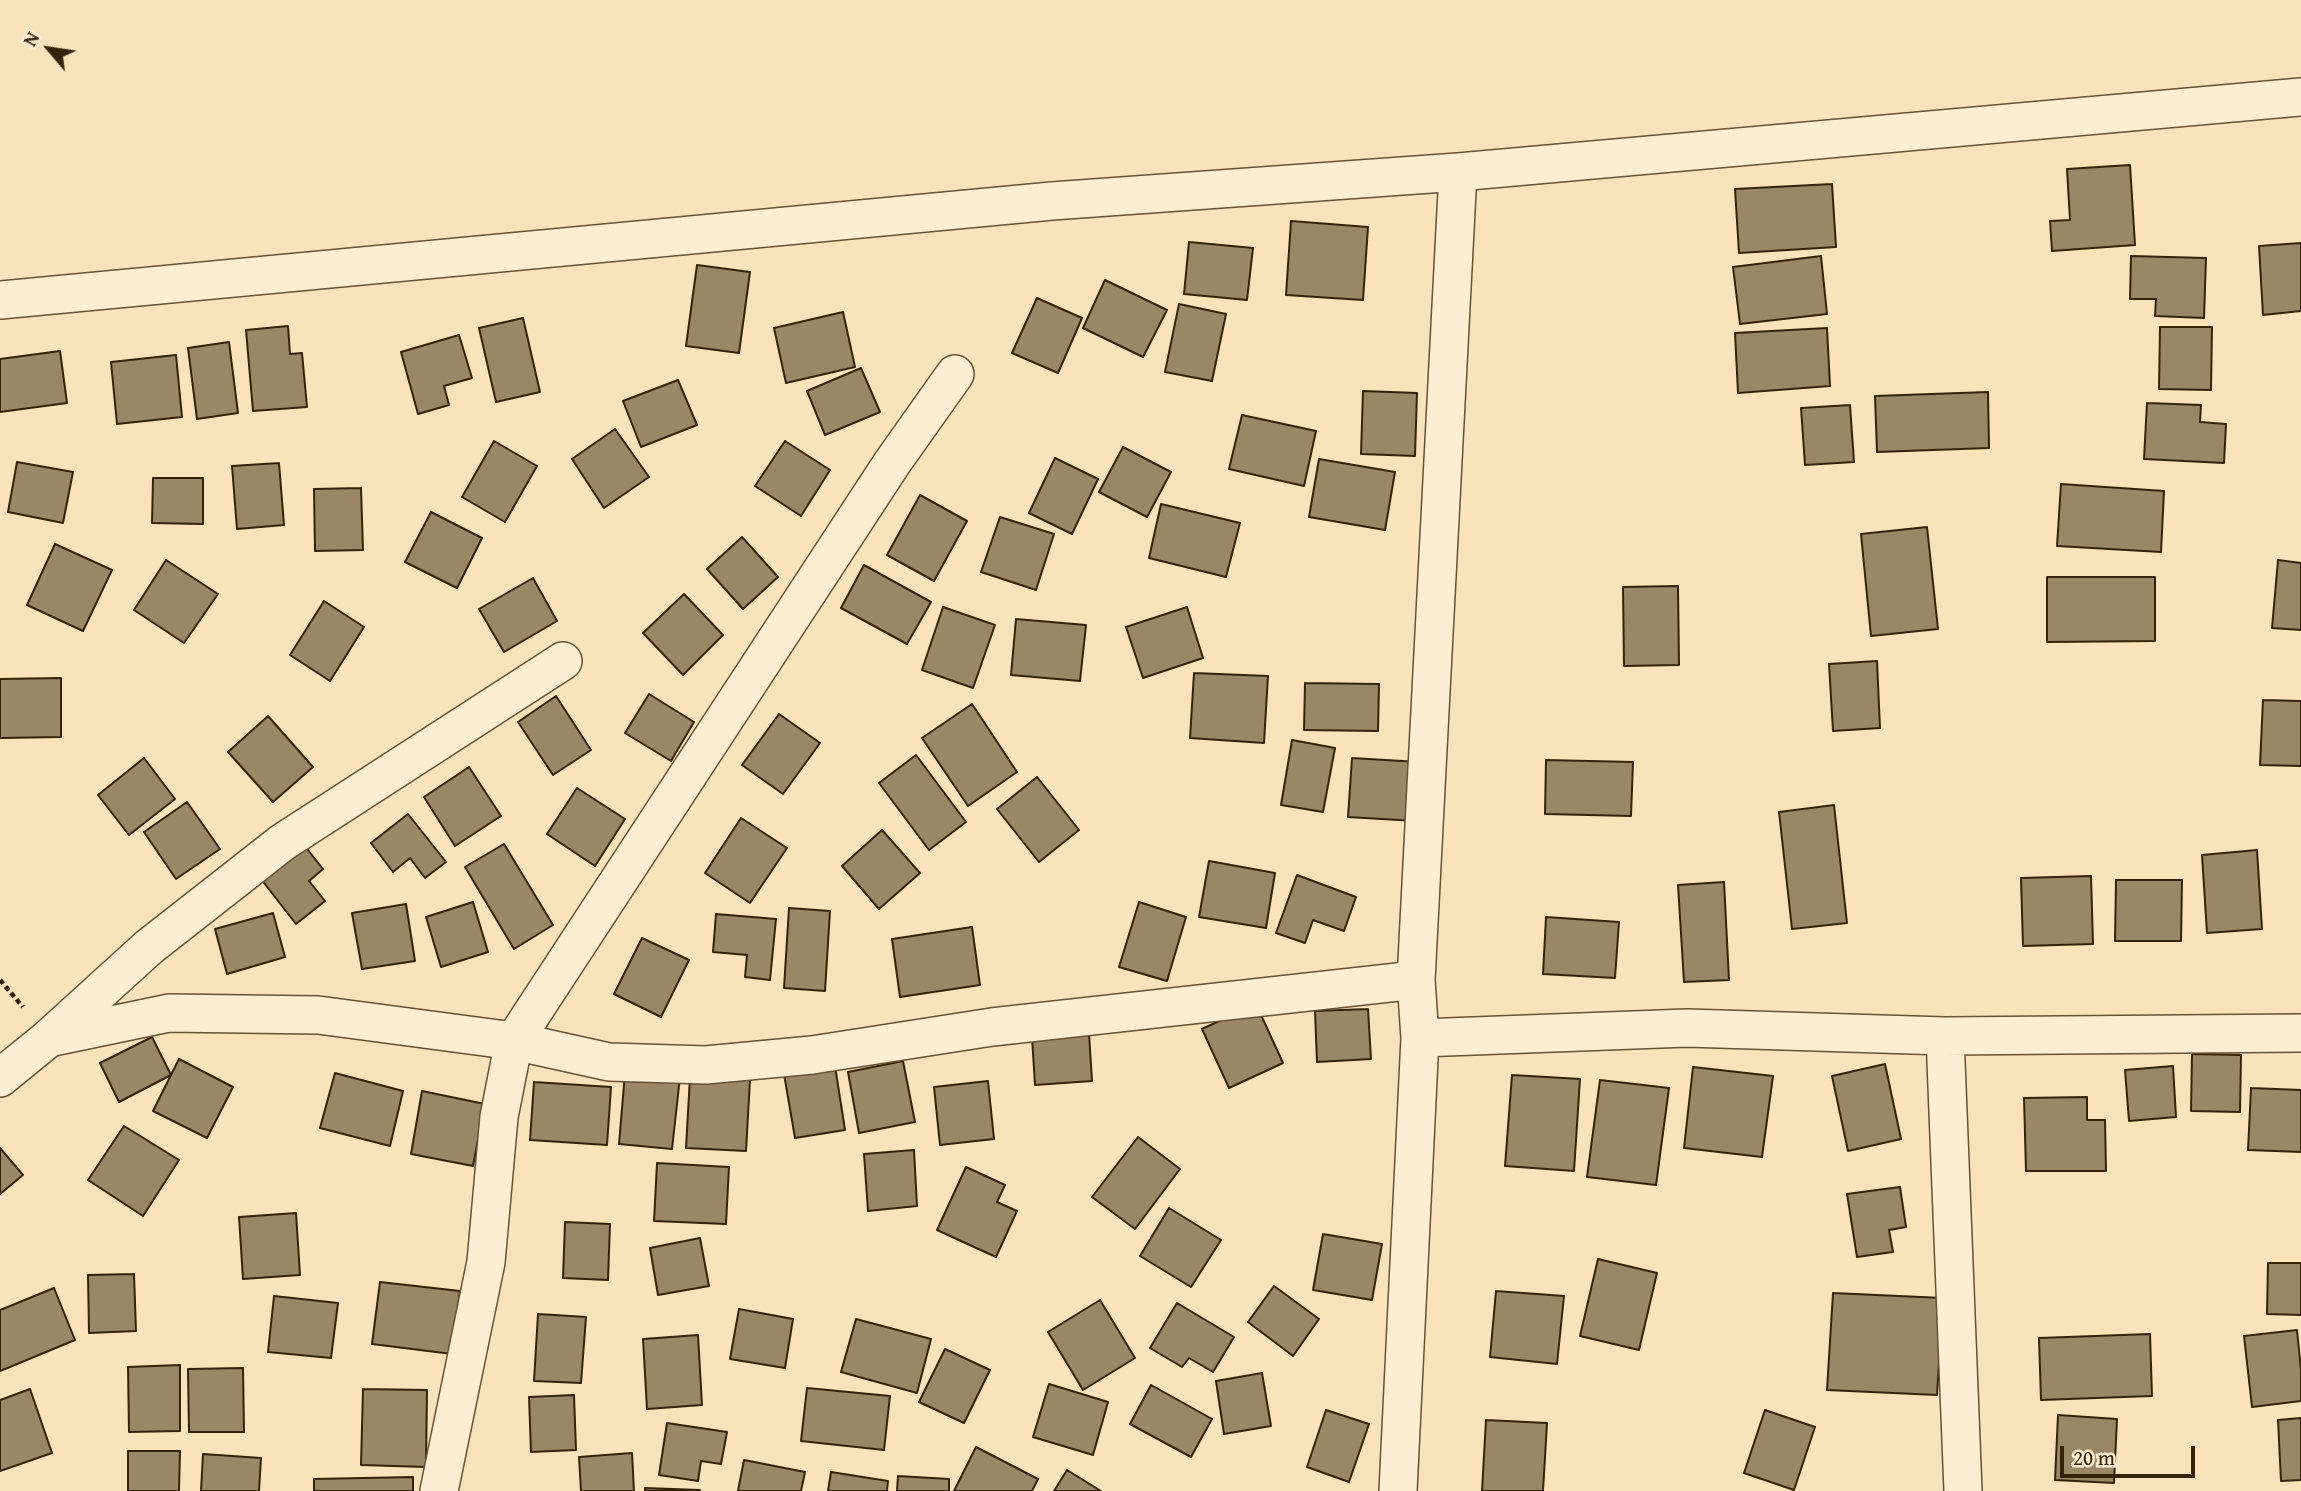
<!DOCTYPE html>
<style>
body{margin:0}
#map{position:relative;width:2301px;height:1491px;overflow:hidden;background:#fae3bb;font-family:"Gentium Book Plus",serif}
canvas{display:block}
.north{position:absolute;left:14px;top:14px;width:70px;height:70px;-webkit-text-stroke:5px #fcedd3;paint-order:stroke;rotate:299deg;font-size:19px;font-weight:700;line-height:28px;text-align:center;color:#352208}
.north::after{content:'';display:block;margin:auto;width:24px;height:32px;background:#352208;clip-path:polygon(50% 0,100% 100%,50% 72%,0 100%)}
.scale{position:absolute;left:2060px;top:1446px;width:135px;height:32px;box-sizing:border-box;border:4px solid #352208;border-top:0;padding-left:9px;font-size:21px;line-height:24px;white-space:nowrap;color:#352208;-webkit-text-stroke:5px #fcedd3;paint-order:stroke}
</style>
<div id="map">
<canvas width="2301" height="1491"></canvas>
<div class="north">N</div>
<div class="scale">20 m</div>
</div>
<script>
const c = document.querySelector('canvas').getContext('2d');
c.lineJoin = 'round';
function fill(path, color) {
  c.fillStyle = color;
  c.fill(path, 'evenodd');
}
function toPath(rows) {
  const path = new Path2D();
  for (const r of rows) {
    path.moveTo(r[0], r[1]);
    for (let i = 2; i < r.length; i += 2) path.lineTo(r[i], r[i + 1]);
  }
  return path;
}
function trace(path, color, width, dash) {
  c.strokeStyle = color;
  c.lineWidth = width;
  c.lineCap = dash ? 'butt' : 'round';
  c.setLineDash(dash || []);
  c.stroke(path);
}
const building = toPath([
 [2130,165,2135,245,2052,251,2050,221,2070,220,2067,169,2130,165],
 [1832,184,1836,247,1739,253,1735,189,1832,184],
 [1291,221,1368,227,1363,300,1286,295,1291,221],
 [1189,242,1253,248,1247,300,1184,294,1189,242],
 [2301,243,2301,311,2263,315,2259,246,2301,243],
 [1821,256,1827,314,1740,324,1733,267,1821,256],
 [2131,256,2206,258,2204,318,2155,316,2156,299,2130,299,2131,256],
 [697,265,750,272,739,353,686,346,697,265],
 [1105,280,1167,310,1143,357,1083,328,1105,280],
 [1037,298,1082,318,1058,373,1012,353,1037,298],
 [1179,304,1226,314,1212,381,1165,372,1179,304],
 [843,312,855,367,786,383,774,328,843,312],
 [523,318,540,392,496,402,479,328,523,318],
 [288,326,290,354,302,353,307,407,253,411,246,330,288,326],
 [2160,327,2212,327,2211,390,2159,389,2160,327],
 [1827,328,1830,386,1738,393,1735,333,1827,328],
 [459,335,472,378,444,386,449,405,418,414,401,352,459,335],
 [229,342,238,413,197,419,188,348,229,342],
 [60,351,67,403,0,412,0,359,60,351],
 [176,355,182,417,117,424,111,362,176,355],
 [861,368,880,412,825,435,807,391,861,368],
 [678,380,697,425,641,447,623,401,678,380],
 [1363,391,1417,393,1415,456,1361,454,1363,391],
 [1988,392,1989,448,1877,452,1875,396,1988,392],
 [2147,403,2201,405,2200,422,2226,424,2224,463,2144,459,2147,403],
 [1850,405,1854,462,1805,465,1801,408,1850,405],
 [1242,415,1316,431,1304,486,1229,469,1242,415],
 [615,429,649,477,604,508,572,459,615,429],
 [494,441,537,466,505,522,462,497,494,441],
 [785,441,830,470,801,516,755,486,785,441],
 [1123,447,1171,472,1147,517,1099,492,1123,447],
 [1055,458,1098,479,1072,534,1029,513,1055,458],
 [1319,459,1395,472,1385,530,1309,517,1319,459],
 [17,462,73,472,63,523,8,512,17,462],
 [279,463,284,525,237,529,232,466,279,463],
 [153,478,203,478,203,524,152,523,153,478],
 [2061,484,2164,491,2161,552,2057,546,2061,484],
 [361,488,363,550,315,551,314,489,361,488],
 [920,495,967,521,934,581,887,555,920,495],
 [1161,504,1240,523,1226,577,1149,558,1161,504],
 [431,512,482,538,457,588,405,562,431,512],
 [1000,517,1054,534,1036,590,981,572,1000,517],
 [1927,527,1938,629,1871,636,1861,534,1927,527],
 [742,537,778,577,743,609,707,569,742,537],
 [55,544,112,570,83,631,27,605,55,544],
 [166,560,218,594,184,643,134,610,166,560],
 [2278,560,2301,563,2301,630,2272,628,2278,560],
 [864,565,931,602,907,644,841,608,864,565],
 [2047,577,2155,577,2155,641,2047,642,2047,577],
 [533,578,557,621,504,652,479,609,533,578],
 [1678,586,1679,665,1624,666,1623,587,1678,586],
 [684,594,723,635,683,675,643,633,684,594],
 [324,601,364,627,330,681,290,655,324,601],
 [943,607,995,625,973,688,922,670,943,607],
 [1187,607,1203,658,1143,678,1126,627,1187,607],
 [1016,619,1086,625,1080,681,1011,675,1016,619],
 [1877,661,1880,728,1833,731,1829,664,1877,661],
 [1194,673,1268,676,1264,743,1190,738,1194,673],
 [61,678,61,737,0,738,0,679,61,678],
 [1305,683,1379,684,1378,731,1304,730,1305,683],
 [649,694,694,722,671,761,625,733,649,694],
 [556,696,591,750,553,775,518,722,556,696],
 [2263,700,2301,701,2301,766,2260,765,2263,700],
 [972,704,1017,772,968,806,922,738,972,704],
 [779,714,820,743,783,794,742,765,779,714],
 [268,716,313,767,273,802,228,752,268,716],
 [1292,740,1335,748,1323,812,1281,805,1292,740],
 [916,755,966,822,929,850,879,783,916,755],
 [144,758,175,799,129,835,98,795,144,758],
 [1352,758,1419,762,1416,821,1348,817,1352,758],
 [1546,760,1633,762,1631,816,1545,814,1546,760],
 [469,767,501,816,455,846,424,797,469,767],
 [1037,777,1079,830,1039,862,997,809,1037,777],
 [577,788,625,819,595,866,547,834,577,788],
 [187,802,220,849,176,879,144,832,187,802],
 [1834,805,1847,923,1792,929,1779,812,1834,805],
 [408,814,446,862,425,878,410,858,393,872,371,843,408,814],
 [741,818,787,848,750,903,705,873,741,818],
 [882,830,920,873,879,909,842,866,882,830],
 [504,844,553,925,514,949,465,867,504,844],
 [304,845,323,869,309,881,325,901,296,924,261,879,304,845],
 [2257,850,2262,929,2207,933,2202,855,2257,850],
 [1209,861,1275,873,1266,928,1199,917,1209,861],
 [1297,875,1356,897,1344,931,1313,920,1305,943,1276,933,1297,875],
 [2091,876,2093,944,2023,946,2021,878,2091,876],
 [2116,880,2182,880,2181,941,2115,941,2116,880],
 [1724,882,1729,980,1684,982,1678,885,1724,882],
 [473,902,488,952,441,967,426,917,473,902],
 [1139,902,1186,917,1167,981,1119,967,1139,902],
 [406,904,415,961,362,969,352,913,406,904],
 [789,908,830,911,825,991,784,988,789,908],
 [273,913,285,957,227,974,215,929,273,913],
 [716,914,776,919,770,980,745,977,747,955,713,952,716,914],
 [1546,917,1619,922,1615,978,1543,974,1546,917],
 [972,927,980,985,900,997,892,939,972,927],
 [642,938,689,960,661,1017,614,994,642,938],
 [1256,1004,1283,1063,1229,1088,1202,1029,1256,1004],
 [1368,1009,1371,1059,1317,1062,1315,1011,1368,1009],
 [1089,1033,1092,1081,1035,1085,1032,1037,1089,1033],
 [152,1037,171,1075,119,1102,100,1063,152,1037],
 [2192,1054,2241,1055,2240,1112,2191,1111,2192,1054],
 [179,1059,233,1087,207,1138,153,1111,179,1059],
 [903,1061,915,1122,859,1133,848,1072,903,1061],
 [1885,1064,1901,1139,1848,1151,1832,1076,1885,1064],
 [835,1066,845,1130,795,1138,784,1074,835,1066],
 [2173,1066,2176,1117,2129,1121,2125,1070,2173,1066],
 [1693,1067,1773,1076,1762,1157,1684,1148,1693,1067],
 [335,1073,403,1091,390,1146,320,1128,335,1073],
 [625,1073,680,1077,672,1149,619,1144,625,1073],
 [1512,1075,1580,1079,1574,1171,1505,1166,1512,1075],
 [690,1077,750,1080,746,1151,686,1148,690,1077],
 [1600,1080,1669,1088,1656,1185,1587,1177,1600,1080],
 [988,1081,994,1139,940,1145,934,1087,988,1081],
 [534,1082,611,1087,607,1145,530,1140,534,1082],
 [2251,1088,2301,1090,2301,1152,2248,1150,2251,1088],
 [422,1091,485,1104,473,1166,411,1154,422,1091],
 [2087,1097,2087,1120,2105,1120,2106,1171,2026,1171,2024,1098,2087,1097],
 [124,1126,179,1160,143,1216,88,1180,124,1126],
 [1138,1137,1180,1169,1135,1229,1092,1197,1138,1137],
 [0,1148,23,1175,0,1194,0,1148],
 [914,1150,917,1206,868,1211,864,1154,914,1150],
 [657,1163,729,1167,726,1224,654,1221,657,1163],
 [966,1167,1005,1185,997,1202,1017,1211,996,1257,937,1230,966,1167],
 [1900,1187,1906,1227,1889,1230,1893,1252,1857,1257,1847,1194,1900,1187],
 [1169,1208,1221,1240,1191,1287,1140,1256,1169,1208],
 [296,1213,300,1275,243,1279,239,1217,296,1213],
 [565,1222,610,1224,608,1280,563,1278,565,1222],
 [1323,1234,1382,1244,1372,1300,1313,1290,1323,1234],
 [700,1238,709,1286,658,1295,650,1248,700,1238],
 [1598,1259,1657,1273,1639,1350,1580,1336,1598,1259],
 [2268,1263,2301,1263,2301,1315,2267,1314,2268,1263],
 [134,1274,136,1331,89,1333,88,1275,134,1274],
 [380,1282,460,1291,452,1354,372,1344,380,1282],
 [1274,1286,1319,1319,1293,1356,1248,1322,1274,1286],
 [54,1288,75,1340,0,1371,0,1310,54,1288],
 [1496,1291,1564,1296,1557,1364,1490,1357,1496,1291],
 [1833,1293,1943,1298,1937,1395,1827,1390,1833,1293],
 [274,1296,338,1303,331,1358,268,1352,274,1296],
 [1100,1300,1135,1358,1083,1390,1048,1332,1100,1300],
 [1177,1303,1234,1337,1213,1372,1189,1358,1182,1367,1150,1348,1177,1303],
 [739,1309,793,1319,785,1368,730,1359,739,1309],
 [538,1314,586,1317,581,1383,534,1381,538,1314],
 [856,1319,931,1339,917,1393,841,1372,856,1319],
 [2297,1330,2301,1370,2301,1401,2252,1407,2244,1336,2297,1330],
 [2150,1334,2152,1396,2041,1400,2039,1338,2150,1334],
 [698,1335,702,1405,647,1409,643,1339,698,1335],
 [945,1349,990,1370,964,1423,919,1402,945,1349],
 [180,1365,180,1431,129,1432,128,1367,180,1365],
 [243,1368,244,1432,189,1432,188,1369,243,1368],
 [1262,1373,1271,1426,1224,1434,1216,1381,1262,1373],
 [1049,1384,1108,1402,1093,1455,1033,1437,1049,1384],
 [1151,1385,1212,1419,1191,1457,1130,1424,1151,1385],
 [807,1388,890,1396,884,1450,801,1441,807,1388],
 [30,1389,52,1453,0,1471,0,1400,30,1389],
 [363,1389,427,1390,426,1467,361,1465,363,1389],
 [574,1395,576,1450,531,1452,529,1397,574,1395],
 [1326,1410,1369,1424,1349,1482,1307,1467,1326,1410],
 [1765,1410,1815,1427,1794,1490,1744,1473,1765,1410],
 [2058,1415,2117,1419,2114,1483,2055,1480,2058,1415],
 [2301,1418,2301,1480,2281,1481,2278,1420,2301,1418],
 [1486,1420,1547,1423,1543,1491,1482,1491,1486,1420],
 [667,1423,727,1432,721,1464,701,1461,698,1481,659,1475,667,1423],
 [976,1447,1038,1479,1032,1491,954,1491,976,1447],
 [128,1451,180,1451,179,1491,128,1491,128,1451],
 [632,1453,634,1491,581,1491,579,1457,632,1453],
 [203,1454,261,1458,259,1491,201,1491,203,1454],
 [744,1460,805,1472,801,1491,738,1491,744,1460],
 [1067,1470,1101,1491,1054,1491,1067,1470],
 [831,1472,888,1481,887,1491,828,1491,831,1472],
 [898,1476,949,1479,949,1491,897,1491,898,1476],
 [413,1477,413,1491,314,1491,314,1479,413,1477],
 [645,1488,700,1490,645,1491,645,1488]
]);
const path = toPath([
 [0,980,23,1007]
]);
const minor = toPath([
 [0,300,1052,201,1458,172,2301,97],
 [1945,1036,1963,1491],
 [50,1037,149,947,283,842,563,661],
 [1420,1038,1687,1028,1945,1036,2301,1033],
 [0,1078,49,1038,169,1013,318,1015,514,1041,609,1062,706,1065,812,1055,992,1027,1416,980],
 [439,1491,486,1262,499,1117,514,1041,892,463,955,374],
 [1398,1491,1420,1038,1416,980,1458,172]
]);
fill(building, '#9b8665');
trace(building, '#352208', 2);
trace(minor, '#665235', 40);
trace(path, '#352208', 4.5, [5, 3.5]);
trace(minor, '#fcedd3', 37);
</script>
